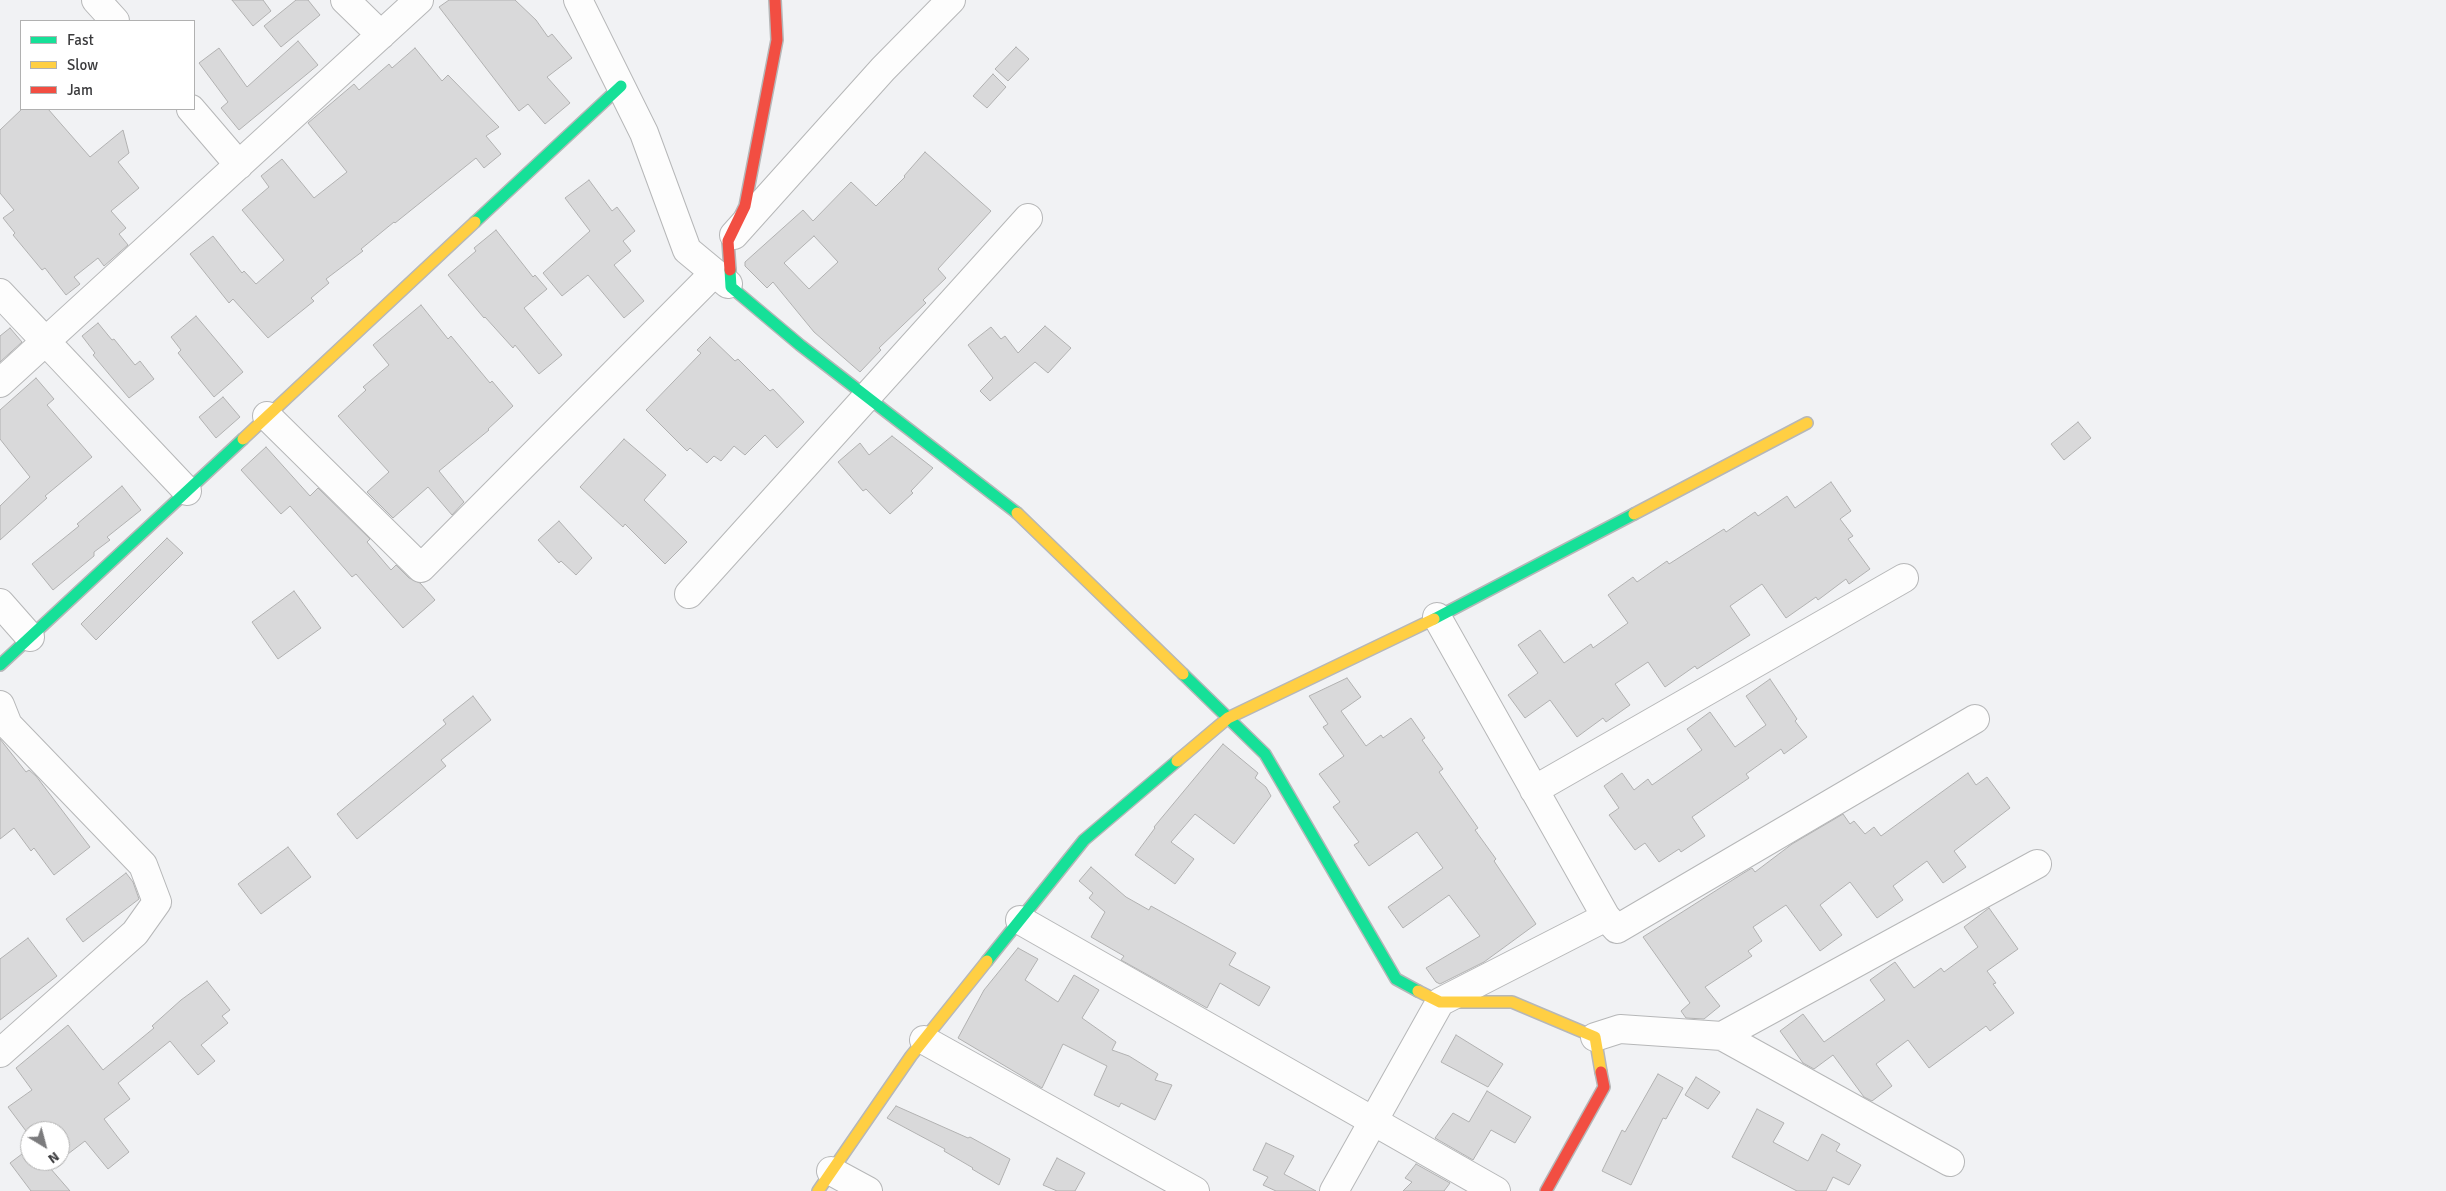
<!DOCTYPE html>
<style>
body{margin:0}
#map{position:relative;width:2446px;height:1191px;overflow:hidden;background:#f1f2f4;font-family:Signika,sans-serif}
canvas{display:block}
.legend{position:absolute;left:20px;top:20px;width:175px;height:90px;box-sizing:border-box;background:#fff;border:1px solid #b1b1b1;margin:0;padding:6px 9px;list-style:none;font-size:15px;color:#3b3b3d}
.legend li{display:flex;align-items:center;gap:10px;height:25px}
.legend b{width:25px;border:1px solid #b1b1b1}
.north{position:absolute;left:20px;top:1121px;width:50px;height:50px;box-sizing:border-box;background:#fff;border:1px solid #b1b1b1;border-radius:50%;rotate:143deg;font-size:14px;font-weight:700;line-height:20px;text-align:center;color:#3b3b3d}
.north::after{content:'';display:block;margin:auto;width:18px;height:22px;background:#7b7b7d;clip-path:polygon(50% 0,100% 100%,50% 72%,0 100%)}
</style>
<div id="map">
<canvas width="2446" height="1191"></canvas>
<ul class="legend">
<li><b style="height:6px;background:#16e098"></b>Fast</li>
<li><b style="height:6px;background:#ffcf43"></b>Slow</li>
<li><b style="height:6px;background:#f24e42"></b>Jam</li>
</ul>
<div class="north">N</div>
</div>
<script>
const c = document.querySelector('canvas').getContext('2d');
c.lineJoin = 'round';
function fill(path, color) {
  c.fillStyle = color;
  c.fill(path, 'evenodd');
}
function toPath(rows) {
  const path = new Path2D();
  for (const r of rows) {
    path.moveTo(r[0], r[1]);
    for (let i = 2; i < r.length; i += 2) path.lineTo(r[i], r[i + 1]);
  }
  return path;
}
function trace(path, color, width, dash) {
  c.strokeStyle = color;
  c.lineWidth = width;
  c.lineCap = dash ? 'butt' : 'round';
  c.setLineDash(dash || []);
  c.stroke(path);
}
const building = toPath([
 [232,0,263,0,271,11,253,26,232,0],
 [296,0,308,0,320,15,281,47,264,26,296,0],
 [449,0,515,0,536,20,548,37,552,34,572,58,547,77,570,103,545,124,528,104,519,111,439,7,449,0],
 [298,41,318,65,239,130,221,108,228,102,199,63,219,48,247,87,298,41],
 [1016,47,1029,59,1008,81,995,69,1016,47],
 [415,48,442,81,448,75,499,127,486,136,501,154,484,168,476,158,395,223,394,222,361,249,363,251,326,279,329,283,311,298,314,301,268,338,233,299,229,303,190,254,213,236,242,273,244,271,256,284,284,260,242,210,269,187,261,176,282,159,314,198,347,172,308,123,354,84,359,90,389,64,392,68,415,48],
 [993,74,1006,87,987,108,973,96,993,74],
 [22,109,48,109,90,157,123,130,129,153,118,162,139,188,111,211,126,228,119,234,128,245,104,266,98,258,74,277,80,284,66,295,45,268,42,270,13,235,15,233,3,218,14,210,0,193,0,130,22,109],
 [925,152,991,211,938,269,946,278,923,300,926,303,879,348,881,350,860,372,814,332,773,282,767,288,745,266,745,262,803,210,813,221,851,182,876,206,905,177,904,176,925,152],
 [814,236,838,262,809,289,784,263,814,236],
 [589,180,612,211,617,207,635,231,623,241,631,251,614,265,644,301,624,318,588,275,562,296,543,273,590,231,565,198,589,180],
 [496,230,533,277,535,275,547,289,524,308,562,355,539,374,515,345,513,348,485,317,484,318,448,275,476,251,474,248,496,230],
 [421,305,448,339,451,336,490,383,492,381,513,406,488,429,489,430,439,471,464,502,452,515,428,487,393,518,367,492,389,472,338,416,366,390,363,387,389,365,373,345,421,305],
 [196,316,243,372,214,397,178,353,181,350,171,337,196,316],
 [98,323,112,340,114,339,135,365,140,361,154,379,129,398,93,355,95,353,82,336,98,323],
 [1045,326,1071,348,1048,373,1035,362,990,401,980,391,993,378,968,345,991,327,1001,339,1005,336,1018,353,1045,326],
 [10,328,22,342,0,362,0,336,10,328],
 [710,337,735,361,738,359,770,391,773,389,804,422,777,448,765,435,745,455,734,446,721,461,714,456,707,463,690,448,687,451,646,410,701,353,697,350,710,337],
 [36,378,54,399,47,405,92,457,45,496,47,498,0,540,0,506,30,477,0,439,0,410,36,378],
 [223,397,240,417,216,438,199,417,223,397],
 [2078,422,2091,438,2064,460,2051,444,2078,422],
 [892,436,933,468,911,491,913,493,890,514,866,489,863,491,838,462,860,443,869,455,892,436],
 [624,439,666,475,644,500,687,542,665,564,625,524,623,527,580,487,624,439],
 [266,447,310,496,318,488,370,539,367,542,391,570,396,565,409,578,420,583,435,600,403,628,356,574,352,577,290,506,281,514,241,470,266,447],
 [1831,482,1851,511,1840,519,1853,536,1848,539,1870,569,1849,584,1846,579,1818,600,1816,597,1786,618,1762,584,1730,606,1750,635,1697,669,1695,666,1665,687,1648,662,1615,684,1630,705,1606,722,1603,718,1577,737,1550,700,1525,718,1508,695,1538,673,1518,645,1540,630,1564,663,1591,644,1593,648,1628,623,1608,595,1633,577,1637,582,1667,561,1669,564,1724,529,1726,532,1755,512,1758,516,1787,496,1795,508,1831,482],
 [122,486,141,510,107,537,110,540,94,552,94,556,53,590,32,564,79,526,77,524,122,486],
 [559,521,592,558,576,575,561,561,559,563,538,540,559,521],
 [167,538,183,553,96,640,81,624,167,538],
 [294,591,321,628,278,659,252,622,294,591],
 [1347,678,1361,697,1341,711,1366,746,1381,735,1383,738,1411,718,1425,738,1422,740,1443,769,1439,772,1478,828,1475,830,1496,859,1494,861,1536,924,1484,962,1440,984,1436,982,1426,968,1480,936,1449,895,1403,928,1388,907,1443,868,1417,832,1369,866,1354,845,1359,842,1333,807,1340,802,1319,774,1344,756,1323,727,1328,724,1309,696,1347,678],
 [1770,679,1797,719,1795,721,1807,737,1784,754,1781,749,1746,774,1749,778,1692,817,1705,836,1681,852,1679,849,1659,862,1645,843,1635,850,1609,815,1619,808,1604,786,1622,773,1634,790,1648,779,1652,785,1702,750,1687,729,1710,712,1735,747,1766,725,1746,696,1770,679],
 [473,696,491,720,441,760,446,766,357,839,337,814,446,724,443,720,473,696],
 [0,739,26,772,29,770,36,776,90,847,54,875,34,848,31,851,14,828,0,839,0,739],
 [1223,744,1258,773,1255,778,1266,787,1271,796,1234,844,1195,814,1171,842,1194,859,1175,884,1135,855,1155,828,1154,827,1223,744],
 [1968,773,1976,785,1987,777,2010,808,1954,851,1966,867,1943,883,1927,861,1893,886,1903,900,1877,918,1850,882,1820,905,1842,935,1820,951,1786,905,1753,927,1762,941,1748,951,1752,956,1705,987,1720,1006,1704,1019,1686,1018,1681,1011,1690,1003,1643,937,1742,874,1752,868,1755,872,1792,844,1843,814,1850,824,1854,821,1865,834,1874,827,1881,836,1968,773],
 [288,847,311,877,261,914,238,884,288,847],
 [1091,867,1126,897,1149,910,1151,906,1236,953,1229,965,1270,987,1259,1006,1220,983,1207,1008,1121,960,1124,956,1091,937,1105,912,1089,898,1093,893,1079,881,1091,867],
 [126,873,133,882,139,899,83,942,66,919,126,873],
 [1989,908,2018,949,1987,971,1996,983,1993,984,2014,1013,1990,1031,1986,1026,1929,1068,1908,1040,1876,1064,1892,1086,1872,1101,1864,1097,1833,1055,1814,1069,1803,1063,1780,1031,1803,1014,1824,1042,1885,1000,1870,980,1895,962,1914,988,1941,968,1944,972,1978,947,1964,927,1989,908],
 [28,938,57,976,0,1020,0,959,28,938],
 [1018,948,1038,959,1025,980,1058,1002,1074,975,1099,990,1082,1018,1116,1042,1112,1050,1129,1056,1158,1074,1155,1080,1172,1085,1155,1120,1121,1103,1119,1107,1094,1095,1107,1066,1063,1044,1042,1088,958,1038,984,990,1018,948],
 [207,981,230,1010,222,1016,228,1023,201,1045,215,1061,198,1075,170,1041,118,1083,130,1099,104,1119,129,1152,108,1169,85,1141,60,1160,60,1131,26,1131,8,1107,32,1090,16,1068,68,1025,103,1070,154,1028,152,1026,181,1000,207,981],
 [1456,1035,1503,1064,1488,1087,1441,1062,1456,1035],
 [1658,1074,1683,1088,1666,1119,1663,1118,1631,1185,1602,1171,1622,1130,1625,1132,1658,1074],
 [1696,1077,1720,1092,1708,1109,1685,1095,1696,1077],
 [1487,1091,1531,1117,1515,1143,1491,1130,1473,1160,1435,1138,1453,1113,1469,1122,1487,1091],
 [896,1106,968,1138,970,1137,1010,1159,999,1185,972,1169,973,1168,944,1151,945,1149,887,1118,896,1106],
 [1757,1109,1784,1123,1773,1142,1808,1161,1822,1134,1840,1144,1836,1151,1861,1165,1849,1185,1833,1177,1826,1191,1797,1191,1732,1157,1757,1109],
 [1266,1143,1294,1156,1284,1174,1316,1191,1276,1191,1263,1185,1268,1177,1253,1170,1266,1143],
 [30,1148,30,1161,59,1161,50,1168,70,1191,31,1191,10,1163,30,1148],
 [1057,1158,1085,1173,1075,1191,1057,1191,1043,1185,1057,1158],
 [1416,1164,1450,1183,1444,1191,1403,1191,1412,1182,1405,1178,1416,1164]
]);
const street = toPath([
 [96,0,115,21],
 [345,0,381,35],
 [578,0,644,133,687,250,728,284],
 [191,109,239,165],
 [734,235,883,69,951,0],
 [0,293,187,491],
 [0,383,419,0],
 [267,416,421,568,714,273],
 [689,594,1028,218],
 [0,603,30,637],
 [1437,617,1606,917],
 [0,705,8,725,143,865,157,902,135,933,0,1053],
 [1534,790,1904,578],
 [1020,920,1496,1191],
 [1722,1036,1950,1162],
 [1595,1037,1620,1029,1722,1036,2037,864],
 [924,1040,1195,1191],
 [831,1171,868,1191],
 [1334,1191,1440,1002,1606,917,1617,929,1975,719]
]);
const fast = toPath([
 [475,222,621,86],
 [730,270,731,287,800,345,1017,513],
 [1434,619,1634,514],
 [0,665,243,439],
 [1183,674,1265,754,1396,979,1418,991],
 [987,961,1084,840,1177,761]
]);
const slow = toPath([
 [243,439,475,222],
 [1017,513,1183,674],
 [1634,514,1807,423],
 [1177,761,1228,718,1434,619],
 [1418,991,1440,1002,1512,1002,1595,1037,1601,1072],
 [818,1191,911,1056,987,961]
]);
const jam = toPath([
 [730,270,728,241,745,206,777,40,775,0],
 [1546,1191,1604,1087,1601,1072]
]);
fill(building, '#d9d9da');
trace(building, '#b1b1b1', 1);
trace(street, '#b6b7b8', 30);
trace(fast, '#b6b7b8', 14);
trace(slow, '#b6b7b8', 14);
trace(jam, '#b6b7b8', 14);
trace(street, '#fdfdfd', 28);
trace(fast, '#16e098', 11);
trace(slow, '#ffcf43', 11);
trace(jam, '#f24e42', 11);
</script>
